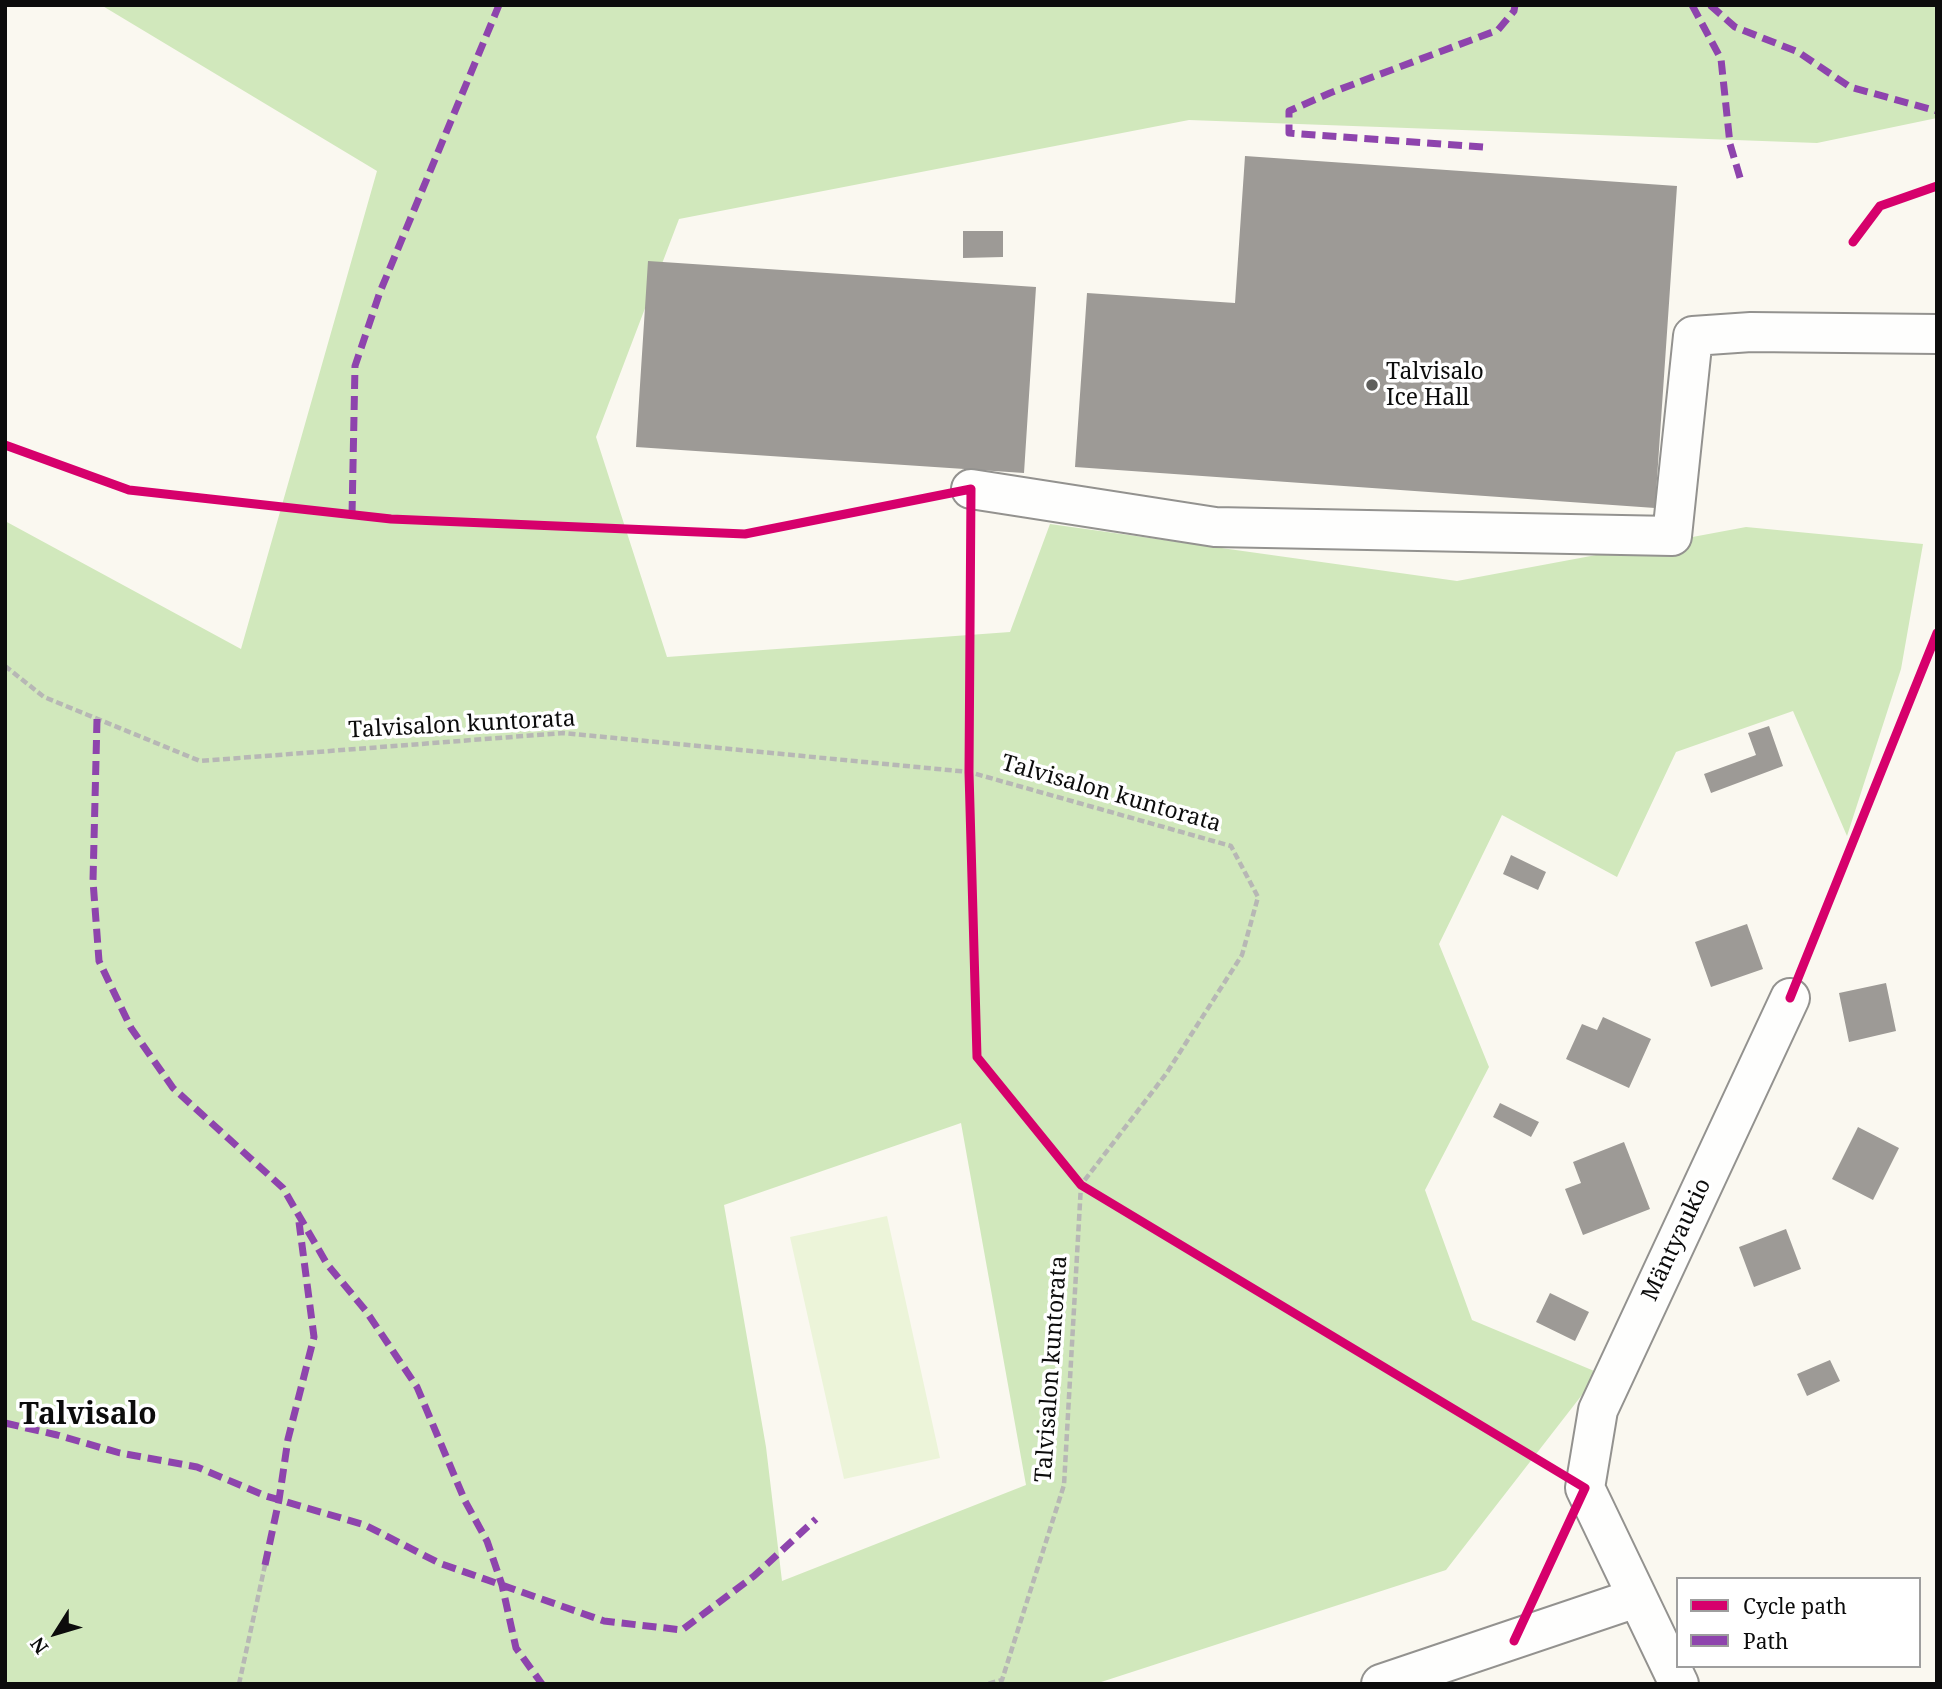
<!DOCTYPE html>
<meta charset="utf-8">
<style>
body{margin:0}
#map{position:relative;width:1942px;height:1689px;overflow:hidden;background:#faf8f0;font-family:"Noto Serif",serif}
canvas{display:block}
.frame{position:absolute;inset:0;border:7px solid #0c0c0c;pointer-events:none}
.legend{position:absolute;left:1676px;top:1577px;width:245px;height:91px;box-sizing:border-box;background:#fff;border:2px solid #9e9e9e;margin:0;padding:9px 12px;list-style:none;font-size:21px;color:#0c0c0c}
.legend li{display:flex;align-items:center;gap:14px;height:35px}
.legend b{width:35px;border:2px solid #9e9e9e}
.north{position:absolute;left:21px;top:1598px;width:70px;height:70px;-webkit-text-stroke:5px #fff;paint-order:stroke;rotate:233deg;font-size:19px;font-weight:700;line-height:28px;text-align:center;color:#0c0c0c}
.north::after{content:'';display:block;margin:auto;width:24px;height:32px;background:#0c0c0c;clip-path:polygon(50% 0,100% 100%,50% 72%,0 100%)}
</style>
<div id="map">
<canvas width="1942" height="1689"></canvas>
<div class="frame"></div>
<ul class="legend">
<li><b style="height:9px;background:#d6006c"></b>Cycle path</li>
<li><b style="height:9px;background:#8e44ad"></b>Path</li>
</ul>
<div class="north">N</div>
</div>
<script>
const c = document.querySelector('canvas').getContext('2d');
c.lineJoin = 'round';
function fill(path, color) {
  c.fillStyle = color;
  c.fill(path, 'evenodd');
}
function toPath(rows) {
  const path = new Path2D();
  for (const r of rows) {
    path.moveTo(r[0], r[1]);
    for (let i = 2; i < r.length; i += 2) path.lineTo(r[i], r[i + 1]);
  }
  return path;
}
function trace(path, color, width, dash) {
  c.strokeStyle = color;
  c.lineWidth = width;
  c.lineCap = dash ? 'butt' : 'round';
  c.setLineDash(dash || []);
  c.stroke(path);
}
function drawText(font, color, halo, rows, align = 'center') {
  c.font = font + ' "Noto Serif",serif';
  c.lineWidth = 7;
  c.setLineDash([]);
  c.textBaseline = 'middle';
  c.strokeStyle = halo;
  c.fillStyle = color;
  for (const [text, x, y, turn = 0] of rows) {
    c.save();
    c.translate(x, y);
    c.rotate((+turn || 0) * Math.PI / 180);
    c.textAlign = isNaN(turn) ? turn : align;
    if (halo) c.strokeText(text, 0, 0);
    c.fillText(text, 0, 0);
    c.restore();
  }
}
const forest = toPath([
 [101,5,1937,5,1937,118,1817,143,1189,120,679,219,596,437,667,657,1010,632,1050,524,1457,581,1746,527,1923,544,1901,669,1847,836,1793,711,1676,752,1617,877,1502,815,1439,944,1489,1067,1425,1190,1472,1320,1599,1373,1446,1570,1095,1684,5,1684,5,521,241,649,377,171],
 [961,1123,1026,1485,782,1581,766,1447,724,1205]
]);
const pitch = toPath([
 [887,1216,940,1458,844,1479,790,1237]
]);
const building = toPath([
 [1245,156,1677,186,1655,508,1075,467,1087,293,1235,303],
 [963,231,1003,231,1003,257,963,258],
 [648,261,1036,287,1024,473,636,447],
 [1769,726,1783,766,1711,793,1704,774,1756,755,1748,733],
 [1511,855,1546,872,1538,890,1503,874],
 [1747,924,1763,969,1711,987,1695,942],
 [1886,983,1896,1031,1849,1042,1839,993],
 [1603,1017,1651,1039,1629,1088,1566,1059,1582,1024,1597,1030],
 [1500,1103,1539,1122,1531,1137,1493,1117],
 [1858,1127,1899,1148,1873,1200,1832,1179],
 [1624,1142,1650,1209,1583,1235,1565,1189,1581,1183,1573,1162],
 [1786,1229,1801,1269,1754,1287,1739,1247],
 [1550,1293,1589,1312,1575,1341,1536,1322],
 [1830,1360,1840,1381,1807,1396,1797,1374]
]);
const path = toPath([
 [5,666,44,697,200,761,563,733,969,772,1231,846,1258,897,1242,955,1166,1074,1081,1185,1064,1485,1002,1680,987,1684],
 [239,1684,265,1565]
]);
const minor = toPath([
 [971,489,1215,527,1672,536,1693,336,1751,332,1937,334],
 [1381,1684,1636,1598],
 [1679,1684,1585,1488,1598,1410,1790,998]
]);
const quiet = toPath([
 [1692,5,1721,59,1730,144,1741,181],
 [1710,5,1735,27,1798,52,1850,87,1937,111],
 [1483,147,1289,133,1289,111,1330,93,1498,30,1514,11,1515,5],
 [352,515,355,366,380,292,499,5],
 [97,719,93,881,99,961,131,1028,173,1088,283,1188,327,1264,366,1311,417,1387,465,1501,487,1541,502,1585,516,1648,542,1684],
 [5,1423,57,1435,120,1453,197,1467,266,1496,365,1525,439,1563,604,1621,682,1630,754,1576,816,1519],
 [265,1565,279,1500,288,1439,314,1337,299,1222]
]);
const cycleway = toPath([
 [1853,242,1880,206,1937,186],
 [5,445,129,490,391,519,745,534,971,489,969,772,977,1057,1081,1185,1585,1488,1514,1641],
 [1790,998,1937,633]
]);
const markers = [
 [1372,385,7,"#5f5f5c"]
];
const poiNames = [
 ["Talvisalo",1386,372],
 ["Ice Hall",1386,398]
];
const streetNames = [
 ["Talvisalon kuntorata",462,725,-3],
 ["Talvisalon kuntorata",1111,794,16],
 ["Mäntyaukio",1677,1240,-65],
 ["Talvisalon kuntorata",1052,1369,-86]
];
const districtNames = [
 ["Talvisalo",88,1415]
];
fill(forest, '#d1e8bc');
fill(pitch, '#ecf4d9');
fill(building, '#9d9a96');
trace(minor, '#93928f', 42);
trace(path, '#b7b7b5', 4.5, [7, 3.5]);
trace(minor, '#fefefd', 38);
trace(quiet, '#8e44ad', 7, [14, 7]);
trace(cycleway, '#d6006c', 9);
for (const [x, y, r, color] of markers) {
  const dot = new Path2D();
  dot.arc(x, y, r, 0, 2 * Math.PI);
  c.fillStyle = color;
  c.fill(dot);
  trace(dot, '#fff', 2.5);
}
drawText('23px', '#0c0c0c', '#fff', poiNames, 'left');
drawText('23px', '#0c0c0c', '#fff', streetNames);
drawText('bold 30px', '#0c0c0c', '#fff', districtNames);
</script>
